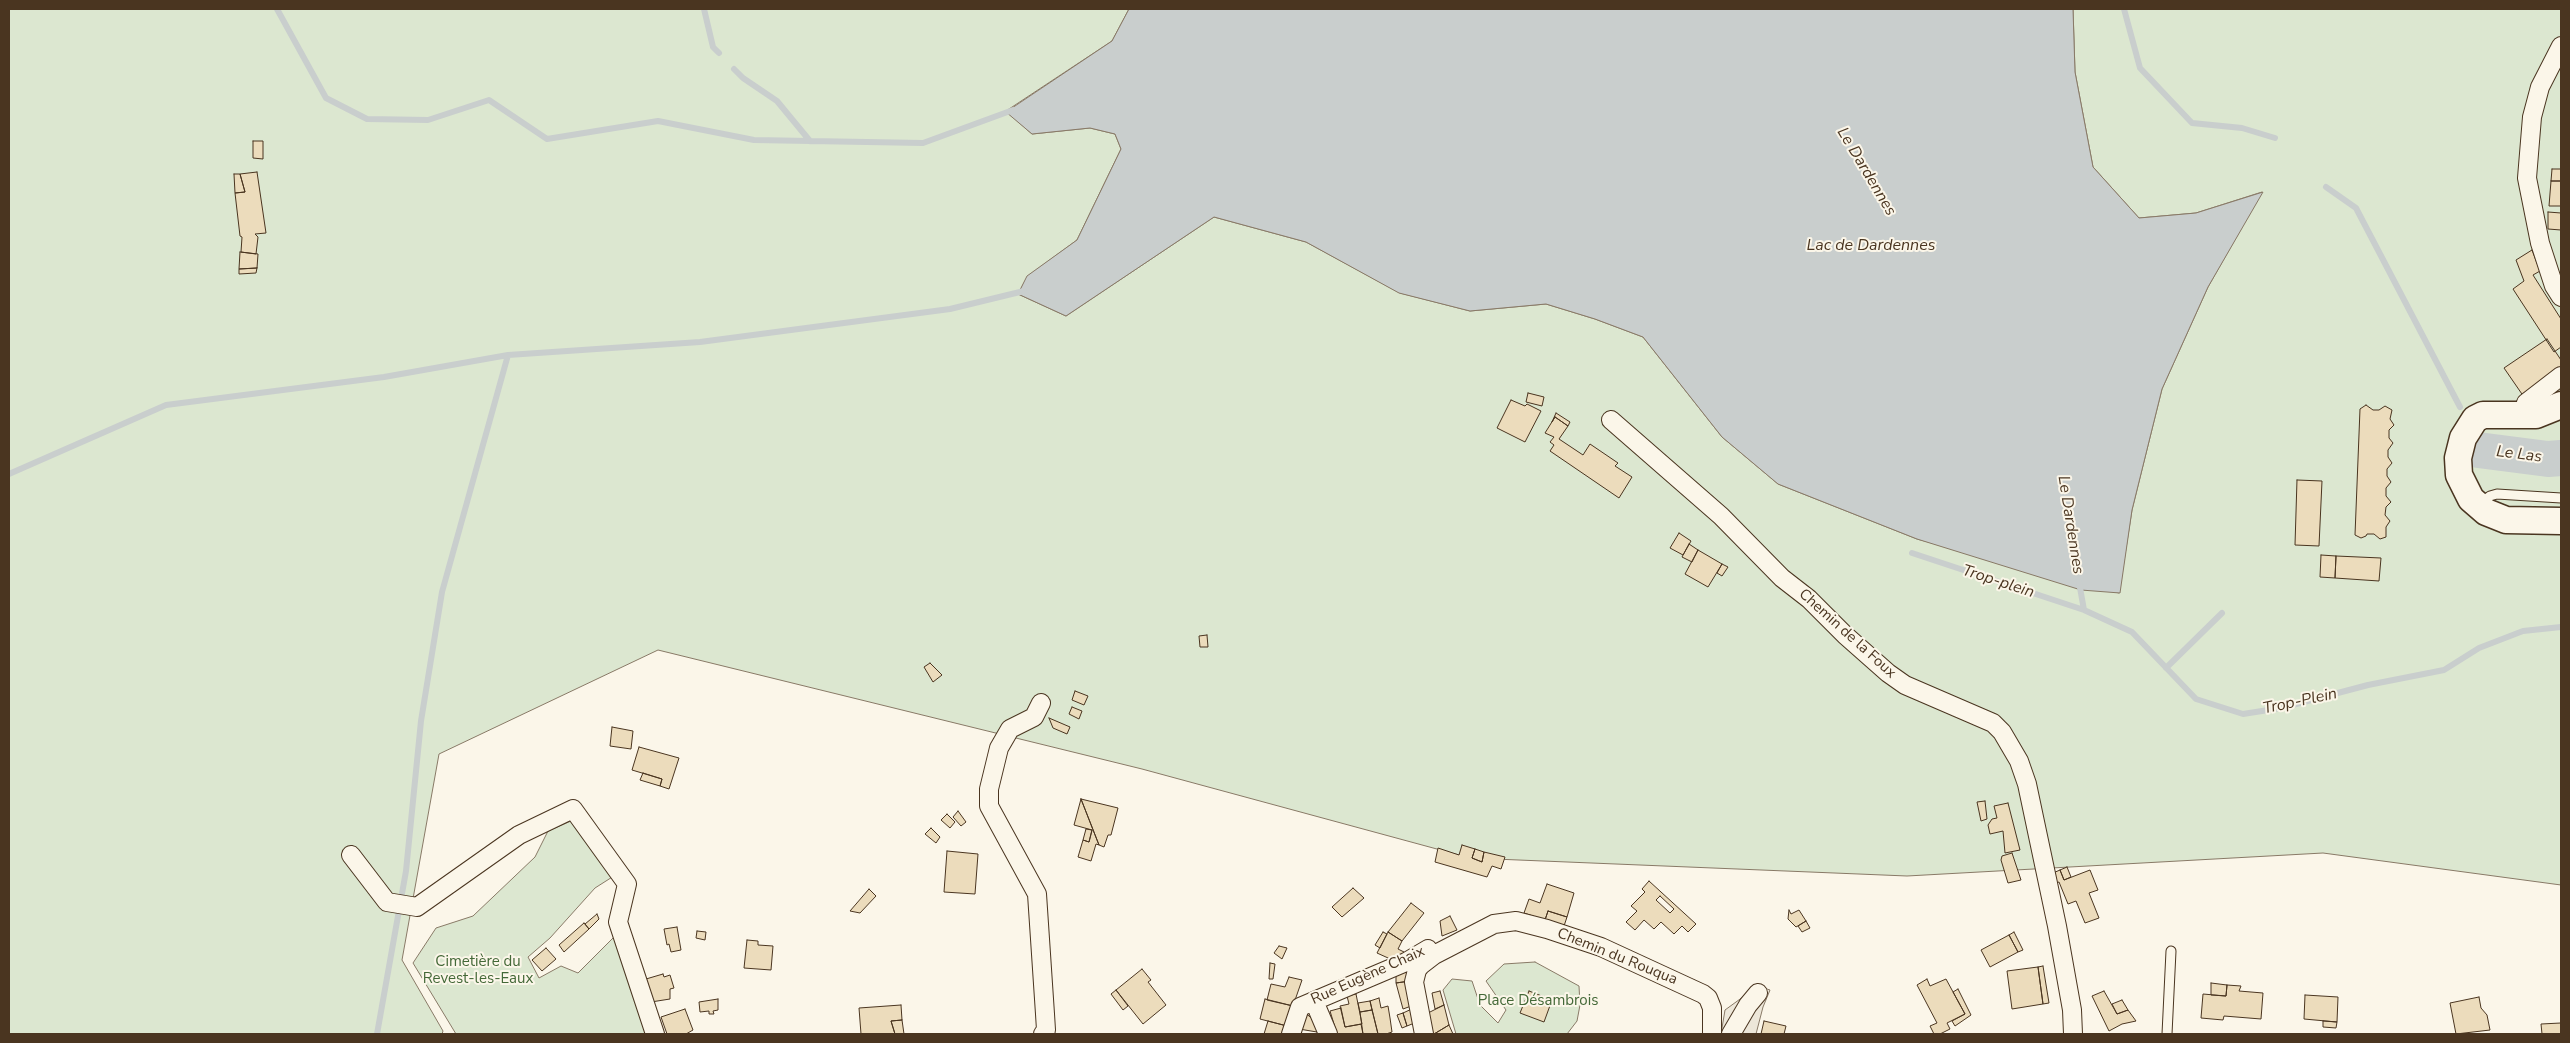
<!DOCTYPE html>
<meta charset="utf-8">
<style>
body{margin:0}
#map{position:relative;width:2570px;height:1043px;overflow:hidden;background:#fbf6e9;font-family:"Nunito Sans",sans-serif}
canvas{display:block}
.frame{position:absolute;inset:0;border:10px solid #4a3520;pointer-events:none}
</style>
<div id="map">
<canvas width="2570" height="1043"></canvas>
<div class="frame"></div>
</div>
<script>
const c = document.querySelector('canvas').getContext('2d');
c.lineJoin = 'round';
function fill(path, color) {
  c.fillStyle = color;
  c.fill(path, 'evenodd');
}
function toPath(rows) {
  const path = new Path2D();
  for (const r of rows) {
    path.moveTo(r[0], r[1]);
    for (let i = 2; i < r.length; i += 2) path.lineTo(r[i], r[i + 1]);
  }
  return path;
}
function trace(path, color, width, dash) {
  c.strokeStyle = color;
  c.lineWidth = width;
  c.lineCap = dash ? 'butt' : 'round';
  c.setLineDash(dash || []);
  c.stroke(path);
}
function drawText(font, color, halo, rows, align = 'center') {
  c.font = font + ' "Nunito Sans",sans-serif';
  c.lineWidth = 4;
  c.setLineDash([]);
  c.textBaseline = 'middle';
  c.strokeStyle = halo;
  c.fillStyle = color;
  for (const [text, x, y, turn = 0] of rows) {
    c.save();
    c.translate(x, y);
    c.rotate((+turn || 0) * Math.PI / 180);
    c.textAlign = isNaN(turn) ? turn : align;
    if (halo) c.strokeText(text, 0, 0);
    c.fillText(text, 0, 0);
    c.restore();
  }
}
const green = toPath([
 [9,9,1129,9,1112,41,1006,111,1032,134,1090,128,1115,134,1121,149,1077,240,1028,276,1018,294,1066,316,1214,217,1306,242,1400,293,1470,311,1546,304,1595,319,1643,337,1722,437,1778,484,1917,539,2119,593,2132,510,2162,389,2208,287,2262,192,2196,213,2139,218,2093,167,2075,72,2073,9,2561,9,2561,885,2323,853,1907,876,1470,858,1142,769,658,650,439,754,402,960,443,1031,442,1034,9,1034,9,9],
 [571,821,576,823,617,874,595,888,550,938,528,957,539,978,561,966,578,973,614,937,647,1034,456,1034,413,963,436,928,473,916,535,857,548,831,571,821],
 [1535,962,1579,986,1580,1005,1577,1021,1567,1034,1456,1034,1443,990,1452,979,1472,981,1480,1005,1498,1023,1506,1010,1486,981,1504,964,1535,962]
]);
const parking = toPath([
 [1758,986,1770,990,1763,1007,1756,1034,1721,1034,1725,1010,1758,986]
]);
const water = toPath([
 [1129,9,2073,9,2075,72,2093,167,2139,218,2196,213,2263,192,2208,287,2162,389,2132,510,2120,593,2081,590,1917,539,1778,484,1722,437,1643,337,1595,319,1546,304,1470,311,1399,293,1306,242,1214,217,1066,316,1018,294,1027,276,1077,240,1121,149,1115,134,1090,128,1032,134,1006,112,1112,41,1129,9]
]);
const stream = toPath([
 [277,9,326,98,367,119,428,120,489,100,547,139,658,121,754,140,923,143,1013,110],
 [704,9,713,47,719,53],
 [2124,9,2140,68,2192,123,2242,128,2275,138],
 [734,69,743,78,777,101,810,141],
 [2326,187,2356,208,2460,407],
 [9,474,166,405,384,377,508,355,700,342,950,309,1024,291],
 [1912,553,2084,610],
 [2079,582,2084,610,2132,632,2196,699,2243,714,2281,708,2368,685,2444,670,2479,648,2523,631,2561,627],
 [2166,668,2222,613],
 [377,1034,406,871,421,721,442,592,508,355]
]);
const river = toPath([
 [2478,450,2548,459,2561,458]
]);
const building = toPath([
 [253,141,263,141,263,159,253,158,253,141],
 [2552,169,2561,169,2561,181,2551,181,2552,169],
 [257,172,266,233,255,234,258,237,256,254,241,252,242,237,240,236,235,193,245,192,240,174,257,172],
 [234,174,240,174,245,192,235,193,234,174],
 [2551,181,2561,181,2561,206,2549,206,2551,181],
 [2548,212,2561,213,2561,230,2548,229,2548,212],
 [2532,250,2540,271,2533,275,2561,319,2561,347,2554,352,2513,289,2524,281,2516,260,2532,250],
 [240,252,258,254,257,268,239,269,240,252],
 [257,268,256,273,239,274,239,269,257,268],
 [2547,339,2561,360,2561,367,2524,397,2504,368,2547,339],
 [1528,393,1544,397,1542,406,1526,402,1528,393],
 [1511,400,1525,406,1527,404,1541,411,1525,442,1497,428,1511,400],
 [2366,405,2373,410,2379,410,2385,406,2392,410,2390,419,2394,425,2389,430,2389,438,2393,443,2388,450,2388,457,2392,463,2387,469,2387,476,2391,482,2386,488,2386,496,2391,502,2386,507,2385,515,2390,521,2386,527,2386,537,2380,539,2374,534,2367,534,2366,536,2361,538,2355,535,2360,409,2366,405],
 [1556,413,1570,422,1568,426,1555,417,1552,422,1556,413],
 [1555,417,1568,426,1559,439,1583,455,1590,444,1618,463,1615,466,1632,477,1619,498,1550,451,1554,445,1550,442,1554,437,1545,433,1555,417],
 [2297,480,2322,481,2319,546,2295,545,2297,480],
 [1679,533,1691,541,1683,555,1670,548,1679,533],
 [1689,544,1698,550,1692,562,1682,557,1689,544],
 [1698,550,1722,564,1708,587,1685,574,1698,550],
 [2321,555,2336,556,2335,578,2320,577,2321,555],
 [2336,556,2381,558,2379,581,2335,578,2336,556],
 [1722,564,1728,567,1722,576,1717,573,1722,564],
 [1207,635,1208,647,1200,647,1199,636,1207,635],
 [930,663,942,675,933,682,924,667,930,663],
 [1075,691,1088,696,1084,705,1072,700,1075,691],
 [1072,707,1082,711,1079,719,1069,714,1072,707],
 [1049,718,1070,727,1067,734,1053,728,1049,718],
 [612,727,633,731,631,749,610,746,612,727],
 [639,747,679,758,669,789,660,786,662,779,632,770,639,747],
 [643,773,662,779,660,786,640,780,643,773],
 [1081,799,1099,845,1096,844,1091,861,1078,857,1083,840,1089,842,1092,830,1074,825,1081,799],
 [1081,799,1118,808,1111,835,1108,835,1104,847,1099,845,1081,799],
 [1985,801,1987,819,1981,821,1977,802,1985,801],
 [2008,803,2020,850,2005,853,2003,831,1990,834,1988,825,1992,819,1997,818,1994,806,2008,803],
 [958,811,966,822,961,826,953,817,958,811],
 [947,814,955,822,950,828,941,820,947,814],
 [931,828,940,837,936,843,925,834,931,828],
 [1086,829,1092,830,1089,842,1083,840,1086,829],
 [1462,845,1475,849,1472,858,1482,862,1484,852,1505,857,1501,869,1492,866,1487,877,1435,862,1438,848,1459,855,1462,845],
 [1475,849,1484,852,1482,862,1472,858,1475,849],
 [947,851,978,854,975,894,944,892,947,851],
 [2012,853,2021,880,2008,883,2001,860,2002,856,2012,853],
 [2067,867,2071,877,2064,880,2060,870,2067,867],
 [2060,870,2064,880,2090,870,2098,890,2089,893,2099,918,2085,923,2076,901,2068,904,2059,882,2056,883,2053,873,2060,870],
 [1649,881,1696,924,1688,932,1682,926,1674,934,1661,922,1654,929,1644,920,1635,930,1626,922,1637,911,1631,906,1645,892,1642,889,1649,881],
 [1660,896,1674,909,1670,913,1656,900,1660,896],
 [1547,884,1574,893,1567,917,1548,911,1545,920,1524,913,1529,899,1540,903,1547,884],
 [1353,888,1364,898,1342,917,1332,907,1353,888],
 [869,889,876,896,860,913,850,911,869,889],
 [1411,903,1424,913,1402,941,1388,932,1411,903],
 [1789,910,1791,914,1799,910,1806,921,1796,927,1788,919,1789,910],
 [1548,911,1567,917,1564,926,1545,920,1548,911],
 [597,914,599,919,589,929,585,924,597,914],
 [1450,916,1457,930,1442,936,1440,921,1450,916],
 [1806,921,1810,928,1802,932,1798,926,1806,921],
 [584,923,589,929,564,952,559,945,584,923],
 [677,927,681,950,671,952,669,944,667,945,664,929,677,927],
 [697,931,706,932,705,940,696,938,697,931],
 [1383,932,1387,934,1380,948,1375,945,1383,932],
 [1388,932,1402,941,1398,949,1404,952,1397,962,1377,953,1388,932],
 [2014,932,2023,950,2018,952,2009,935,2014,932],
 [2009,935,2018,952,1990,967,1981,950,2009,935],
 [747,940,758,941,758,945,773,946,771,970,744,968,747,940],
 [1279,946,1287,948,1282,959,1274,953,1279,946],
 [546,948,556,959,542,971,532,960,546,948],
 [1270,963,1275,964,1273,979,1269,979,1270,963],
 [2043,966,2049,1003,2043,1004,2038,967,2043,966],
 [2038,967,2043,1004,2012,1009,2007,971,2038,967],
 [1142,969,1151,980,1148,982,1166,1005,1143,1024,1116,990,1142,969],
 [1412,969,1410,981,1396,983,1396,971,1412,969],
 [663,974,664,977,670,975,674,988,670,989,670,999,651,1002,646,979,663,974],
 [1289,977,1302,980,1293,1006,1267,1000,1271,984,1285,987,1289,977],
 [1927,979,1930,986,1946,979,1965,1014,1947,1023,1950,1029,1940,1034,1934,1034,1930,1026,1937,1023,1917,985,1927,979],
 [1410,981,1414,1005,1403,1009,1396,983,1410,981],
 [2211,983,2227,985,2226,996,2211,995,2211,983],
 [2227,985,2241,986,2239,991,2263,993,2261,1019,2224,1016,2223,1020,2201,1018,2203,994,2226,996,2227,985],
 [1958,989,1971,1015,1955,1026,1952,1021,1965,1014,1953,992,1958,989],
 [1116,990,1128,1006,1123,1010,1111,994,1116,990],
 [1440,991,1444,1005,1435,1009,1432,993,1440,991],
 [1529,991,1552,1000,1544,1022,1520,1013,1529,991],
 [2104,991,2117,1014,2128,1010,2136,1021,2122,1024,2109,1031,2092,996,2104,991],
 [1356,994,1362,1024,1345,1027,1340,1006,1349,1004,1347,996,1356,994],
 [2305,995,2338,997,2337,1022,2304,1019,2305,995],
 [2479,997,2481,1008,2487,1015,2490,1030,2456,1034,2450,1003,2479,997],
 [1379,998,1381,1008,1388,1006,1390,1018,1392,1032,1386,1034,1378,1034,1370,1001,1379,998],
 [718,999,718,1010,713,1011,714,1014,709,1014,709,1011,700,1012,699,1002,718,999],
 [1265,999,1293,1006,1287,1026,1260,1019,1265,999],
 [2122,1000,2128,1010,2117,1014,2112,1004,2122,1000],
 [1370,1001,1372,1010,1360,1012,1358,1003,1370,1001],
 [901,1005,902,1020,891,1021,895,1034,861,1034,859,1008,901,1005],
 [1444,1005,1449,1025,1434,1034,1430,1034,1424,1015,1444,1005],
 [1341,1008,1345,1027,1361,1024,1363,1034,1337,1034,1330,1011,1341,1008],
 [1414,1008,1417,1022,1407,1026,1403,1013,1414,1008],
 [685,1009,693,1030,686,1034,667,1034,661,1017,685,1009],
 [1372,1010,1378,1034,1363,1034,1360,1012,1372,1010],
 [1304,1012,1319,1024,1317,1032,1299,1029,1304,1012],
 [1403,1013,1407,1026,1402,1028,1397,1015,1403,1013],
 [902,1020,904,1034,895,1034,891,1021,902,1020],
 [1268,1021,1287,1026,1284,1034,1264,1034,1268,1021],
 [1764,1021,1786,1026,1784,1034,1761,1034,1764,1021],
 [2323,1021,2337,1022,2336,1028,2323,1027,2323,1021],
 [2561,1023,2561,1034,2542,1034,2541,1024,2561,1023],
 [1449,1025,1453,1034,1434,1034,1449,1025]
]);
const lane = toPath([
 [2480,504,2490,496,2497,494,2561,498],
 [2167,1034,2171,951]
]);
const street = toPath([
 [2561,46,2540,87,2532,117,2527,178,2540,243,2554,286,2561,297],
 [2522,417,2526,403,2561,376],
 [1611,420,1721,516,1782,578,1809,599,1845,635,1888,673,1905,685,1993,723,2002,732,2019,761,2027,784,2057,926,2072,1010,2073,1034],
 [1041,703,1034,717,1010,729,999,748,989,789,989,806,1037,894,1045,1014,1046,1030,1043,1034],
 [351,855,387,902,417,907,519,835,573,809,627,884,618,922,655,1034],
 [1314,1001,1328,1034],
 [1291,1034,1300,1007,1406,962,1428,949],
 [1424,1034,1414,982,1417,970,1421,965,1434,955,1494,924,1516,921,1547,929,1601,947,1703,994,1708,998,1712,1008,1712,1034],
 [1731,1034,1748,1005,1758,993]
]);
const secondary = toPath([
 [2561,405,2536,415,2483,415,2475,419,2463,438,2458,458,2459,475,2471,499,2486,512,2506,520,2561,521]
]);
const streetNames = [
 ["Chemin de la Foux",1847,634,42],
 ["Chemin du Rouqua",1617,957,22],
 ["Rue Eugène Chaix",1368,976,-24]
];
const parkNames = [
 ["Cimetière du",478,962],
 ["Revest-les-Eaux",478,979],
 ["Place Désambrois",1538,1001]
];
const waterNames = [
 ["Le Dardennes",1866,172,59],
 ["Lac de Dardennes",1871,246],
 ["Le Las",2519,455,7],
 ["Le Dardennes",2070,525,81],
 ["Trop-plein",1998,582,18],
 ["Trop-Plein",2300,702,-12]
];
fill(green, '#dce7d0');
trace(green, '#887966', 1);
fill(parking, '#ede7d9');
trace(parking, '#887966', 1);
fill(water, '#c9cecd');
trace(water, '#887966', 1);
trace(stream, '#c9cecd', 6);
trace(river, '#c9cecd', 36);
fill(building, '#ecdcbc');
trace(building, '#4a3520', 1);
trace(lane, '#4a3520', 11);
trace(street, '#4a3520', 20);
trace(secondary, '#4a3520', 29);
trace(lane, '#fbf6e9', 9);
trace(street, '#fbf6e9', 18);
trace(secondary, '#fbf6e9', 26);
drawText('15px', '#4a3520', '#fbf6e9', streetNames);
drawText('15px', '#436837', '#fbf6e9', parkNames);
drawText('italic 16px', '#4a3520', '#fbf6e9', waterNames);
</script>
